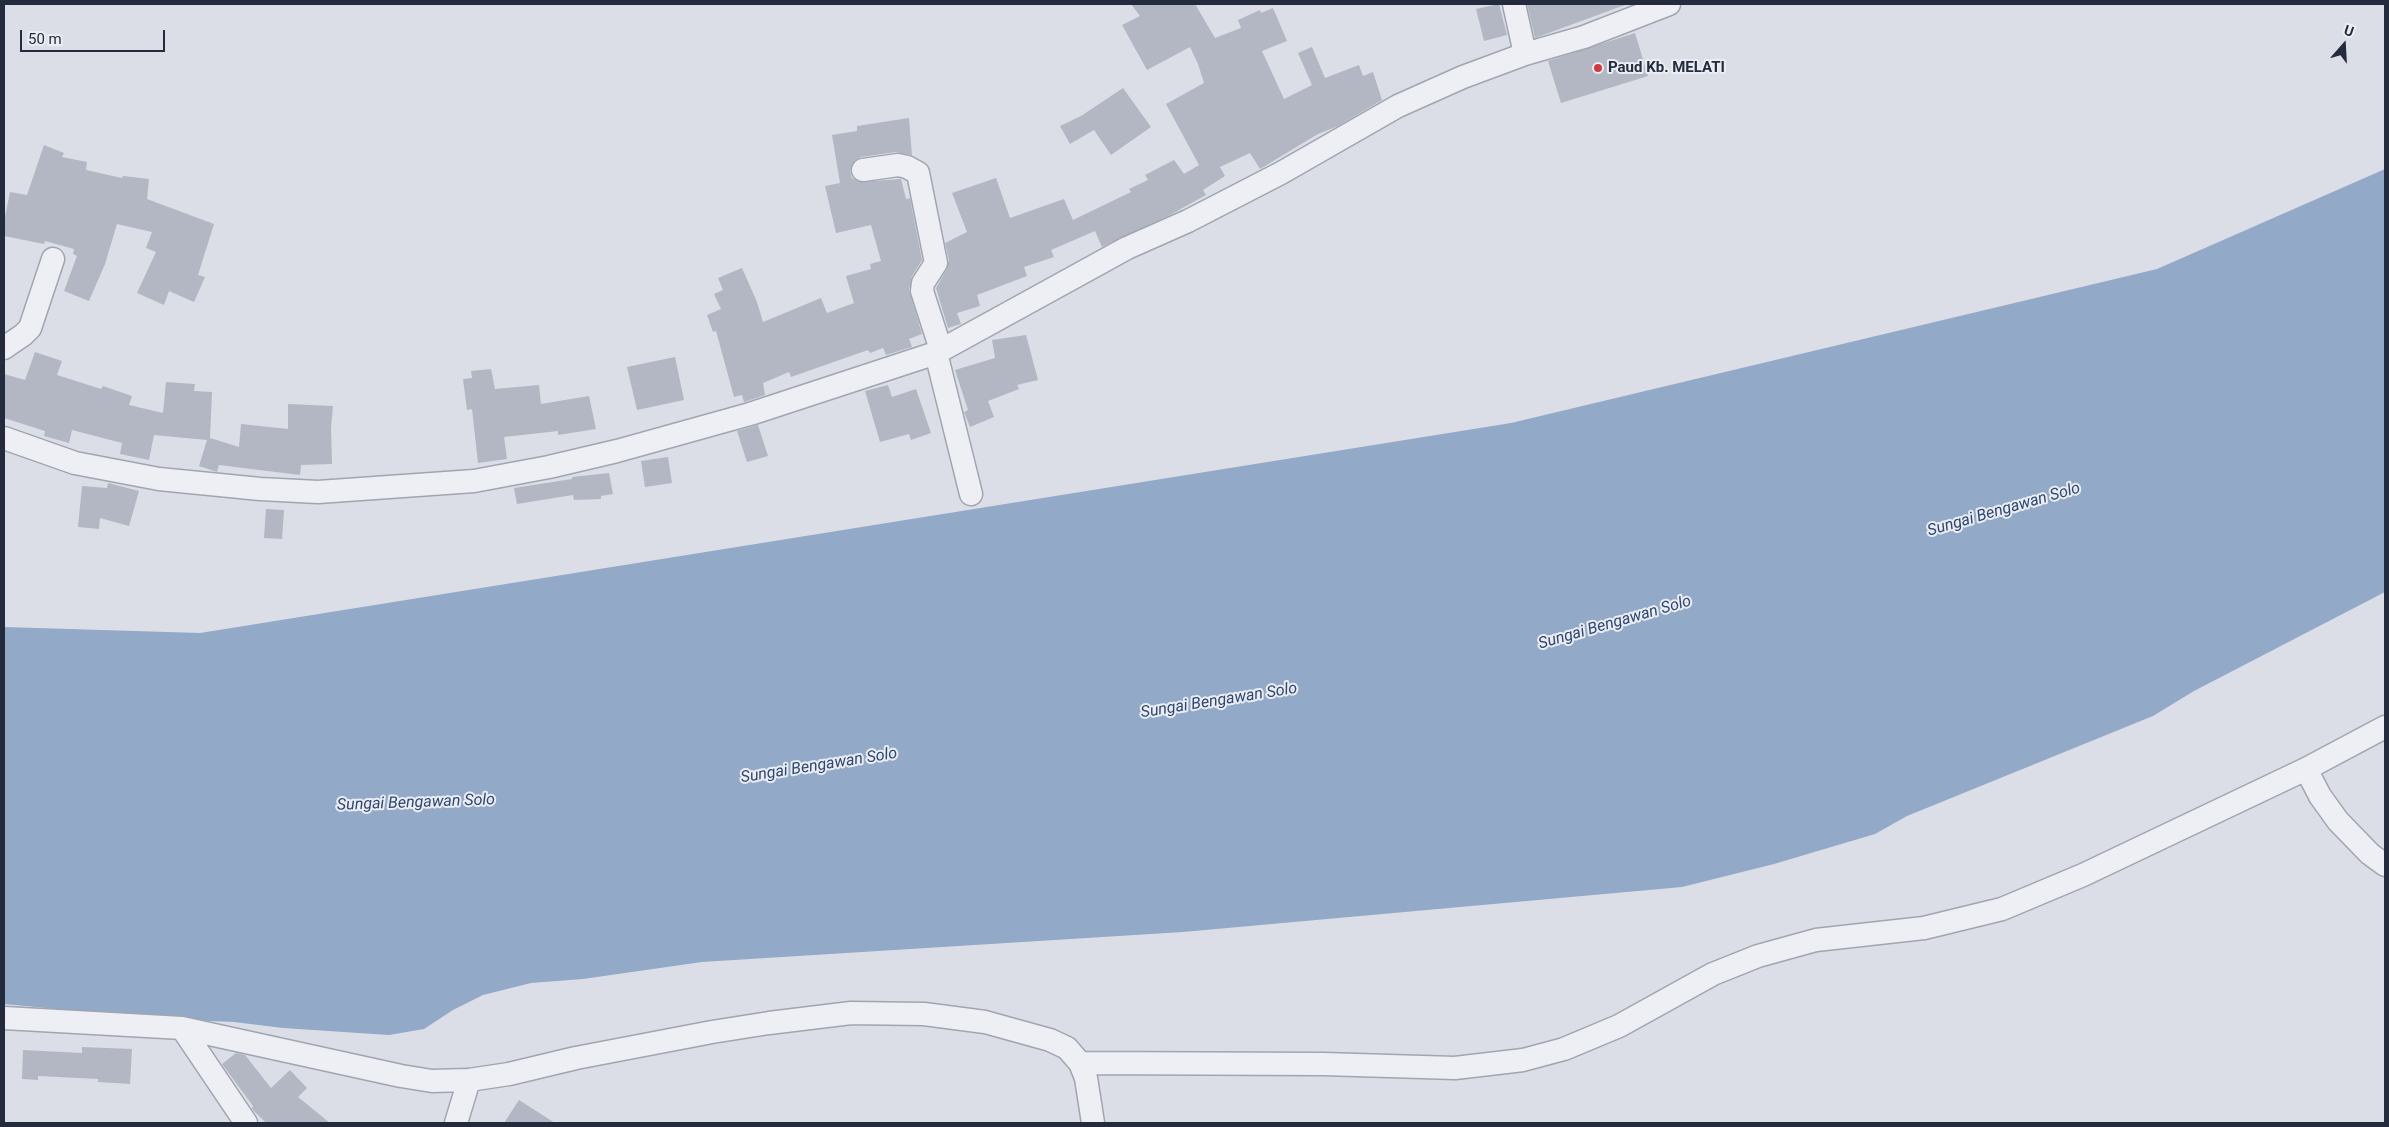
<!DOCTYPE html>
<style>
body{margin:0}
#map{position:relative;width:2389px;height:1127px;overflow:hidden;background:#dbdee6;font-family:Roboto,sans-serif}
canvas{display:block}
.frame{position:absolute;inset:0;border:5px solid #242b3c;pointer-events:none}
.north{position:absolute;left:2319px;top:20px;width:50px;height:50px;-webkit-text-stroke:4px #eaedf4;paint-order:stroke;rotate:19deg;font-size:14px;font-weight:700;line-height:20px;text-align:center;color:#242b3c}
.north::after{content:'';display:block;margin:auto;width:18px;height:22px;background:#242b3c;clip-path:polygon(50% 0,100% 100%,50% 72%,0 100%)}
.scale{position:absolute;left:20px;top:30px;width:145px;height:22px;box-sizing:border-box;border:2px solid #242b3c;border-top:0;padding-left:6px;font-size:15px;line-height:18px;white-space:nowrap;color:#242b3c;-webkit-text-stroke:4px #eaedf4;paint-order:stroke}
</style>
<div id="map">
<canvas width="2389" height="1127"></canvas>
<div class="frame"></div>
<div class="north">U</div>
<div class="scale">50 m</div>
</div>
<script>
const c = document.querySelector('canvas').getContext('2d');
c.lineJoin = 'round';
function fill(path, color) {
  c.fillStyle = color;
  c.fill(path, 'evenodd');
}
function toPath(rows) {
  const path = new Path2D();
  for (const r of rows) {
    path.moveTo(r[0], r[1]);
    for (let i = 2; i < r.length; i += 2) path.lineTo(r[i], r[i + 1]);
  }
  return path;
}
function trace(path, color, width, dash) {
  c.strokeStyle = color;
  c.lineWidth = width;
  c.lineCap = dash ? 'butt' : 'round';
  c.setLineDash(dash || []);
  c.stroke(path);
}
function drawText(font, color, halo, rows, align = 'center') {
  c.font = font + ' Roboto,sans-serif';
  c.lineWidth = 4;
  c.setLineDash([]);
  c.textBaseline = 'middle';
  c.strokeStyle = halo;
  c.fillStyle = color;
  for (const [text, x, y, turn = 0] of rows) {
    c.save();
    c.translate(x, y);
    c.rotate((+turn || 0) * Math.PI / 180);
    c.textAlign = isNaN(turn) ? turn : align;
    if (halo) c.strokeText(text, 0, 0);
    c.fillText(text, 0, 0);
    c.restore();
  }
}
const water = toPath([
 [2385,169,2385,592,2194,691,2153,716,1907,816,1875,834,1774,864,1682,887,1183,932,702,962,583,979,531,983,483,995,453,1010,424,1029,389,1035,283,1028,234,1022,162,1019,4,1004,4,627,200,633,1511,423,2157,269]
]);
const building = toPath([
 [1131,4,1195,4,1215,38,1241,28,1238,20,1260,10,1261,13,1273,8,1287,41,1262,51,1284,99,1312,85,1298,53,1312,47,1325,78,1359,65,1363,76,1373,72,1382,100,1338,126,1318,134,1260,169,1250,153,1220,167,1225,176,1203,190,1206,195,1170,215,1102,247,1095,231,1051,250,1054,257,1024,267,1027,276,977,295,980,306,957,313,961,324,948,328,936,288,947,269,949,260,945,243,967,232,952,193,996,178,1010,218,1064,199,1073,220,1131,192,1129,189,1148,180,1145,175,1174,160,1184,174,1199,165,1166,104,1204,83,1198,64,1190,47,1147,70,1122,25,1140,16],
 [1499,4,1507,35,1484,41,1476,9],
 [1527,4,1625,4,1625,5,1535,38],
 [1635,33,1648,76,1561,103,1548,61],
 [1123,88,1151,127,1111,155,1094,130,1070,144,1060,126,1081,116],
 [909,118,912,155,896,152,861,157,855,160,850,171,852,178,859,182,901,179,906,199,910,198,922,260,912,276,909,290,922,334,909,339,912,347,886,355,883,348,870,353,868,350,791,377,789,372,763,383,765,395,744,402,742,395,734,397,716,331,713,332,707,315,721,309,714,294,723,290,718,278,742,268,757,302,763,322,821,298,827,313,854,303,846,276,871,269,870,264,881,261,871,225,836,233,825,186,840,183,832,135,857,131,857,126],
 [44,145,64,153,62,157,87,162,86,170,122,178,123,176,149,179,147,199,214,224,198,275,205,277,194,302,169,291,164,305,137,293,156,252,146,248,152,232,117,224,105,264,89,301,64,291,77,256,73,254,74,249,45,241,44,244,4,236,4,222,10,192,27,195],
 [1026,335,1038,380,1017,385,1019,389,988,401,994,417,970,427,964,412,968,410,955,370,995,358,992,340],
 [35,352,62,361,57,375,101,389,103,386,132,396,129,405,163,413,166,382,195,384,194,391,212,392,210,438,239,447,241,424,288,429,288,404,333,406,331,428,332,464,301,465,300,475,219,465,217,472,199,466,207,440,154,435,149,460,120,454,122,443,72,430,69,443,44,436,45,431,4,418,4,374,25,380],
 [675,357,684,400,637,410,627,367],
 [491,369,495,389,539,385,541,404,589,396,596,429,558,435,558,431,504,437,507,459,478,463,472,409,467,410,463,379,472,378,471,371],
 [888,385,892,397,916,389,931,433,911,440,909,434,880,442,865,391],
 [758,425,768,456,747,462,737,431],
 [668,457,672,483,645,487,641,461],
 [609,473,613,494,601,496,601,499,574,500,573,495,517,504,514,488,572,479,572,477],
 [108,483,139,491,129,526,100,518,99,529,78,527,82,486,107,488],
 [266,509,284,510,282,539,264,538],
 [82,1047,132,1049,130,1084,98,1082,98,1079,38,1076,38,1080,22,1079,23,1050,82,1053],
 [236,1053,245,1055,271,1088,290,1070,307,1088,298,1097,330,1123,266,1123,252,1109,253,1106,222,1064],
 [519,1100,555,1123,504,1123]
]);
const street = toPath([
 [1514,4,1525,54],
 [863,170,898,165,907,167,918,173,936,263,923,283,922,291,941,350],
 [4,348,23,335,30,328,53,259],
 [936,353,971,494],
 [4,438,75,463,159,479,260,489,318,492,474,481,549,467,617,451,750,414,936,353,1127,248,1188,221,1281,173,1398,106,1463,77,1525,54,1584,37,1669,4],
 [2306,769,2320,796,2338,821,2370,854,2385,865],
 [4,1018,182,1028,401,1076,432,1081,469,1080,509,1074,576,1058,712,1032,769,1023,851,1013,924,1014,985,1022,1050,1040,1067,1048,1080,1063,1086,1078,1093,1123],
 [182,1028,246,1123],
 [1080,1063,1323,1064,1455,1068,1523,1060,1564,1049,1619,1026,1713,974,1758,956,1816,940,1924,928,2002,909,2083,875,2306,769,2385,727],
 [456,1123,469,1080]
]);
const markers = [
 [1598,68,5,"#d33842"]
];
const poiNames = [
 ["Paud Kb. MELATI",1608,68]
];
const waterNames = [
 ["Sungai Bengawan Solo",2004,510,-16],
 ["Sungai Bengawan Solo",1615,623,-16],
 ["Sungai Bengawan Solo",1219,701,-9],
 ["Sungai Bengawan Solo",819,766,-9],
 ["Sungai Bengawan Solo",416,803,-2]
];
fill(water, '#93a9c8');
fill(building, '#b2b7c3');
trace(street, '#a0a5b0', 25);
trace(street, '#edeff4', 22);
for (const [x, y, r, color] of markers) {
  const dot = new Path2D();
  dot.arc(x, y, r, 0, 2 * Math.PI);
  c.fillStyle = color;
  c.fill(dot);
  trace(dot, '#eaedf4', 2);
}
drawText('bold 15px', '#242b3c', '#eaedf4', poiNames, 'left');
drawText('italic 16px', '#2d4672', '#eaedf4', waterNames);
</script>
